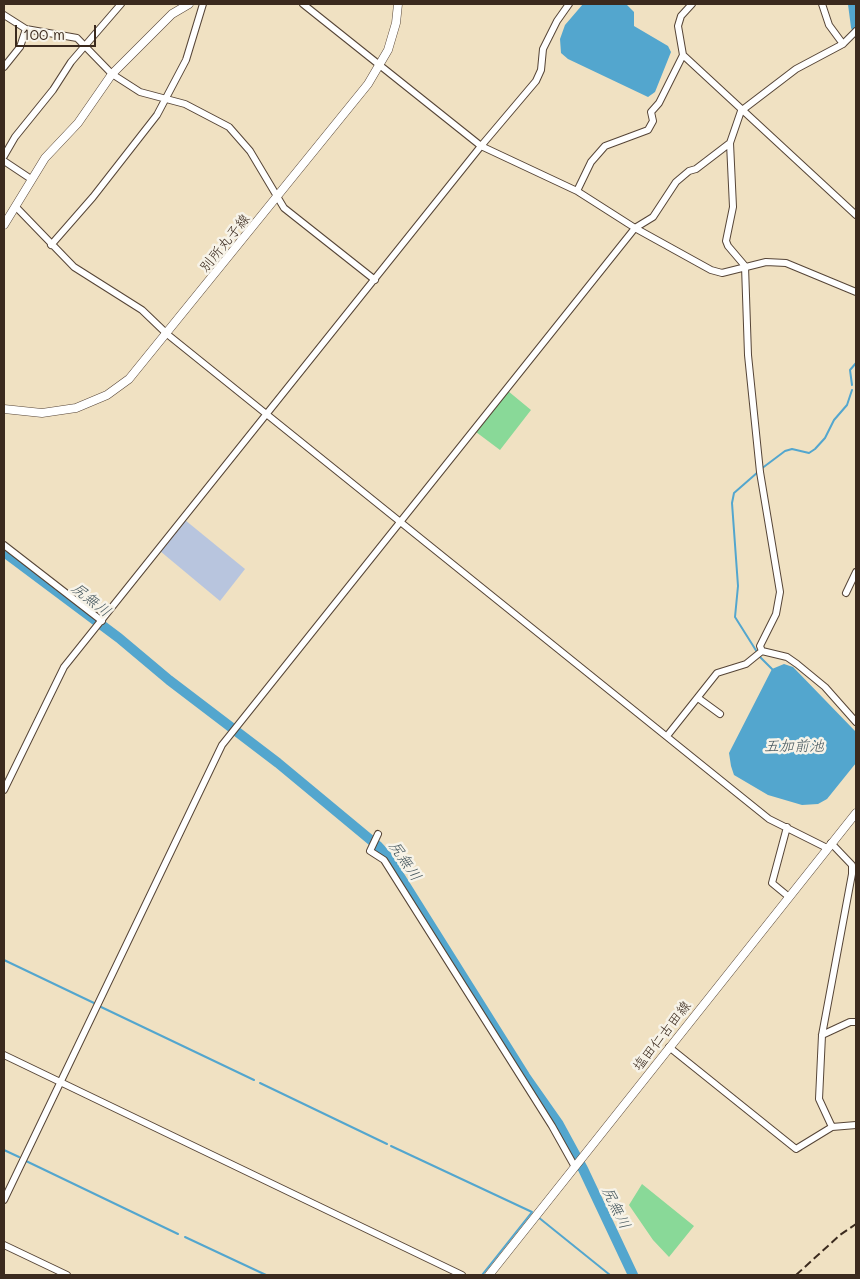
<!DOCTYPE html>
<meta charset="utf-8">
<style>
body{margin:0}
#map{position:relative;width:860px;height:1279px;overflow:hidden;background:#f0e1c2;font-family:Mali,sans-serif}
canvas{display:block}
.frame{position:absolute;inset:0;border:5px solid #3b2a1e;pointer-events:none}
.scale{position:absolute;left:15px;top:25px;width:81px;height:22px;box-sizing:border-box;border:2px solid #3b2a1e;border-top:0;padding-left:6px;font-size:15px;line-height:18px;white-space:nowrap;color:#3b2a1e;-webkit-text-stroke:4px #f7f3e8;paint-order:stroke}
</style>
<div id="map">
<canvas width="860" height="1279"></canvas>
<div class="frame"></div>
<div class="scale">100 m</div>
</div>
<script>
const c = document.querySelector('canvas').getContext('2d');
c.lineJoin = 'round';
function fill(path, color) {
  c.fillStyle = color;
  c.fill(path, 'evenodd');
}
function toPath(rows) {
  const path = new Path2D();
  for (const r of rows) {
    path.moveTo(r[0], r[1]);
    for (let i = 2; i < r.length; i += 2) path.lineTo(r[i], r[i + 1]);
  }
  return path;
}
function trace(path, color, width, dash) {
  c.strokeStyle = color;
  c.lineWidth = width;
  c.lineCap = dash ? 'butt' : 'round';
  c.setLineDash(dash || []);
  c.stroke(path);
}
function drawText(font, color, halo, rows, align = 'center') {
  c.font = font + ' Mali,"Klee One",sans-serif';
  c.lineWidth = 5;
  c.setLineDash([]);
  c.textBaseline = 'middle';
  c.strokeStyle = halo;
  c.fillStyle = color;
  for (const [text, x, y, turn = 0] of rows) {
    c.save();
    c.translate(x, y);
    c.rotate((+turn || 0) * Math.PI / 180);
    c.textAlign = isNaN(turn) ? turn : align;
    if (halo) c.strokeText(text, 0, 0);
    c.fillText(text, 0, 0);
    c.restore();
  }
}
const industrial = toPath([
 [185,520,245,569,220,601,160,551]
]);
const green = toPath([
 [508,391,531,410,500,450,476,432],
 [642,1184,694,1226,669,1257,653,1240,629,1205]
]);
const water = toPath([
 [583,4,626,4,634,12,634,26,668,46,671,52,655,92,648,97,568,59,561,53,560,39,565,25],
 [784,664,793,667,856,732,856,763,827,799,818,804,802,805,768,795,734,775,731,766,729,753,772,669]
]);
const stream = toPath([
 [852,385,850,370,856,363],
 [761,469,785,451,792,449,809,453,815,449,825,438,834,420,847,405,852,390],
 [757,652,735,617,738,586,732,503,734,493,758,472],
 [759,656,772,669],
 [4,960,94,1003],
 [99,1006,254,1080],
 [260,1083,387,1144],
 [391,1146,532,1212,482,1275],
 [4,1150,19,1157],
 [26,1161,178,1234],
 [538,1217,610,1275],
 [185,1237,266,1275]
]);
const river = toPath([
 [853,4,856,27],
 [4,552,119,638,169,680,278,763,378,846,387,856,525,1076,558,1123,583,1169,633,1275]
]);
const minor = toPath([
 [303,4,481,146,577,191,635,228,711,270,722,273,766,262,786,263,856,292],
 [692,4,681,16,678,26,683,55,856,215],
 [822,4,829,25,843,44],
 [4,15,26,29,77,38,112,74,140,92,185,104,229,127,250,151,284,208,375,280],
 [4,67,20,47,26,29],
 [730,143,733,207,726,241,728,246,745,266,748,355,760,472,780,592,776,614,760,646,762,651],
 [4,156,15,137,53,90,71,62,121,4],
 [4,161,31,179],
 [577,191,591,162,605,146,648,130,653,121,651,112,659,103,683,55],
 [16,207,74,267,142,310,167,334,769,819,827,848],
 [51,245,93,197,157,115,186,60,203,4],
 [4,545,102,621],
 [846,593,856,572],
 [698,698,720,714],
 [667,736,717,673,746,664,762,651,787,657,797,664,825,687,856,722],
 [4,790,64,667,481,146,536,81,541,70,543,49,557,21,569,4],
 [787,827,772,883,789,897],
 [378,834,370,851,384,860,552,1126,575,1167],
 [831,843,852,865,852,874,822,1035,819,1099,832,1127],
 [822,1035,850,1022,856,1022],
 [669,1047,796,1149,832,1127,856,1125],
 [4,1055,462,1275],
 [4,1200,222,745,635,228,653,217,676,182,689,171,696,169,730,143,741,111,796,69,843,44,856,31],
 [4,1245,67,1275]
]);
const major = toPath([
 [4,225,45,158,78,123,112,74,172,14,189,4],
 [4,409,42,413,76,408,107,395,129,379,368,84,388,50,396,23,398,4],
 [489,1275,856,813]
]);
const rail = toPath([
 [796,1275,840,1235,856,1224]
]);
const streetNames = [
 ["別所丸子線",225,243,-51],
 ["塩田仁古田線",662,1036,-52]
];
const waterNames = [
 ["尻無川",91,600,38],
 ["五加前池",794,746],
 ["尻無川",405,861,56],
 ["尻無川",616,1208,64]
];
fill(industrial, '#b8c5de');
fill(green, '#89d998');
fill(water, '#53a6ce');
trace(stream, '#53a6ce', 2);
trace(river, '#53a6ce', 10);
trace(minor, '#564537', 8);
trace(major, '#564537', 9);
trace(minor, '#fff', 6);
trace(major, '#fff', 8);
trace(rail, '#3b2a1e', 2, [8, 4]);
drawText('14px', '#3b2a1e', '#f7f3e8', streetNames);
drawText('italic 15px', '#43555c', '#f7f3e8', waterNames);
</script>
